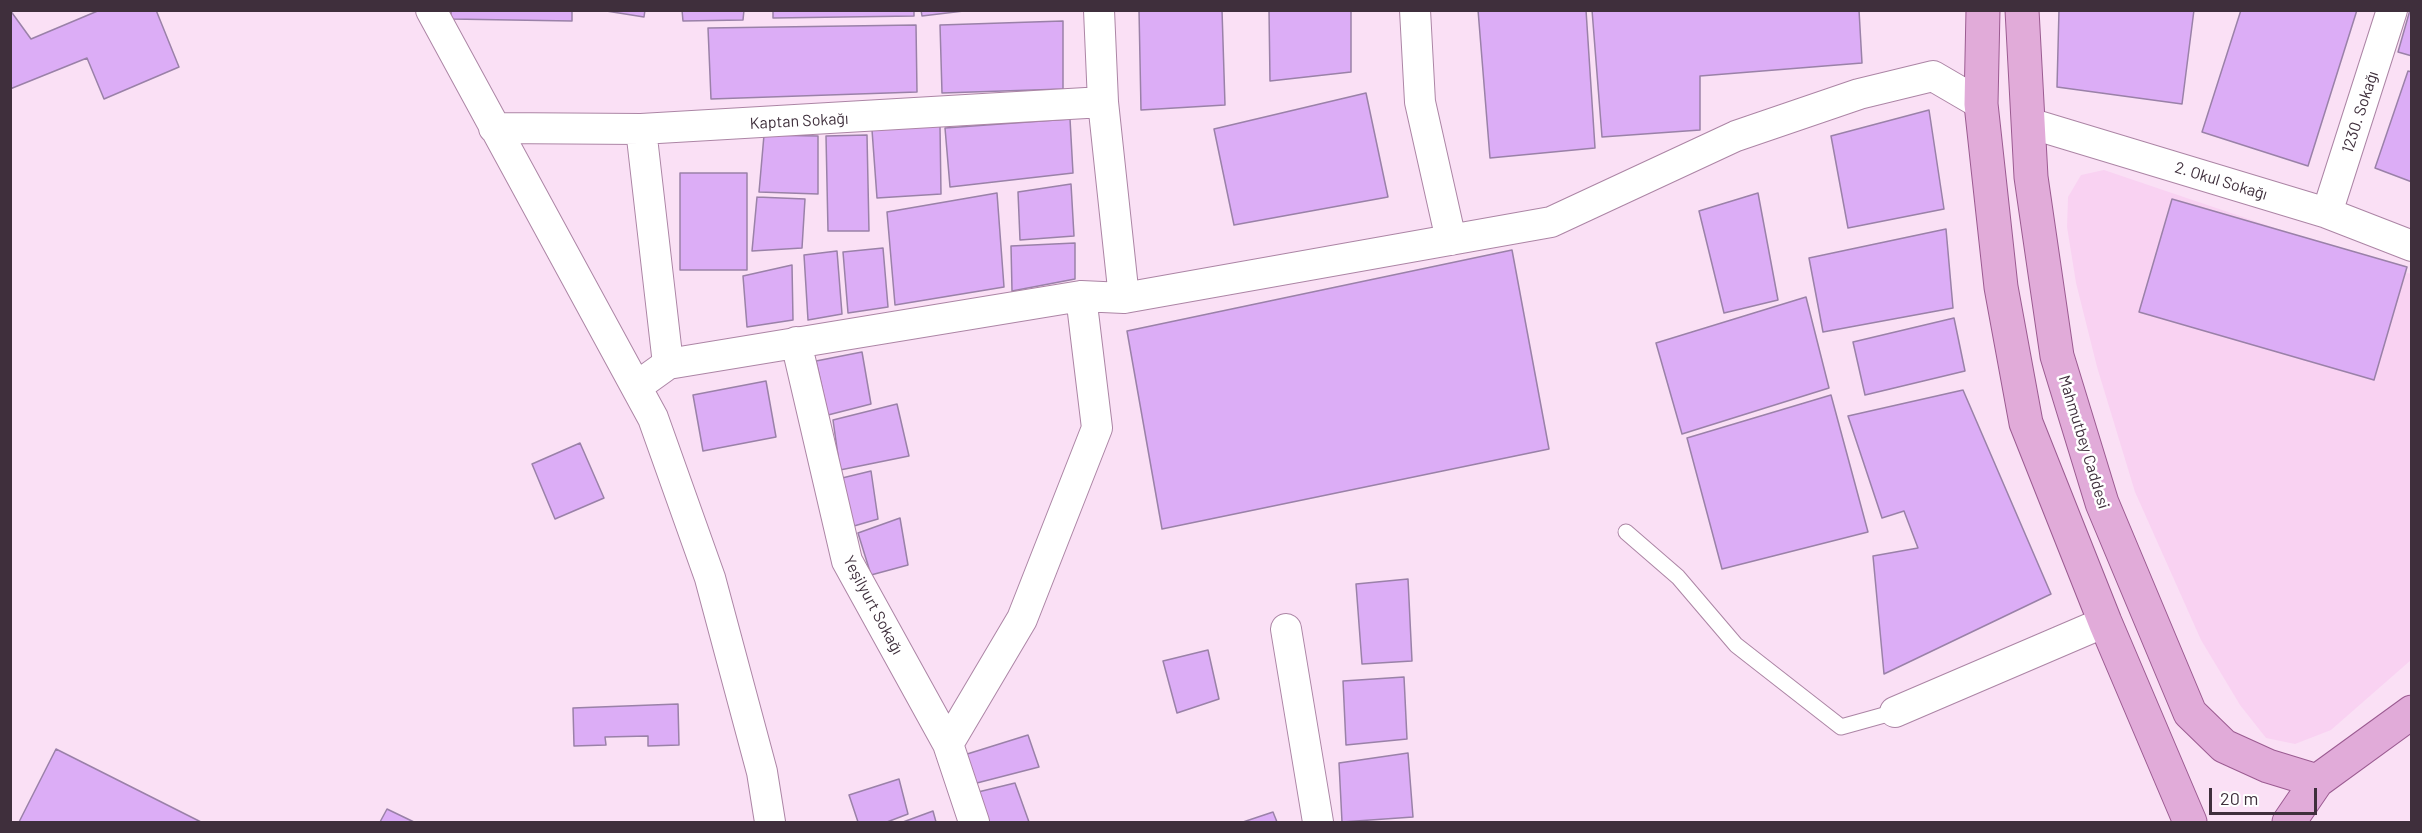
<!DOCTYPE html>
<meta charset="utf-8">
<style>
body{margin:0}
#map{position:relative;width:2422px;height:833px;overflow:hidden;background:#fae0f5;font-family:Barlow,sans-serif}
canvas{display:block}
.frame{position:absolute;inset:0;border:12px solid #3f2f3c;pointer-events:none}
.scale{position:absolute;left:2209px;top:788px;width:108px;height:27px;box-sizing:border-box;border:3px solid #3f2f3c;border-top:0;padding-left:8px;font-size:18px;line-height:21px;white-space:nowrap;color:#3f2f3c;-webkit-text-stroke:4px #fff;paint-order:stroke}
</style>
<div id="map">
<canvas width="2422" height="833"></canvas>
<div class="frame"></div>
<div class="scale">20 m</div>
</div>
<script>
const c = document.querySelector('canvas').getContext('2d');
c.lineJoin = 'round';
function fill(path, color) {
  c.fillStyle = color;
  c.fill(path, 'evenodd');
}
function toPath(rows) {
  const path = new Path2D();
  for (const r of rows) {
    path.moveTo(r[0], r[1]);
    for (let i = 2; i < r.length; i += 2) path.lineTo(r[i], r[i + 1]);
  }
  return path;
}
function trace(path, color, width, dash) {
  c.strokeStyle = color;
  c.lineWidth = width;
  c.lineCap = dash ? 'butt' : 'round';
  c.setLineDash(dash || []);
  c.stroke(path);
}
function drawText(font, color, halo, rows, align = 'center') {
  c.font = font + ' Barlow,sans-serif';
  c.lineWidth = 5;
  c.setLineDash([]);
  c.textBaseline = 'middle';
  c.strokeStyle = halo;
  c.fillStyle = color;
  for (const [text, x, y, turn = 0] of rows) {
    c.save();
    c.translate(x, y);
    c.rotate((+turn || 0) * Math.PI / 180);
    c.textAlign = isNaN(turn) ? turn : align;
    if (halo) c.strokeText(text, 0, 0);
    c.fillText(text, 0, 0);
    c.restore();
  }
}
const built = toPath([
 [2104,170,2411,274,2411,660,2331,730,2295,744,2266,738,2240,705,2201,640,2135,492,2097,367,2076,283,2067,227,2068,197,2081,175]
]);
const building = toPath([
 [10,10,31,39,100,10,156,10,179,67,104,99,87,58,10,89,10,10],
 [451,10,572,10,572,21,451,19,451,10],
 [600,10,645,10,644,17,600,10],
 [682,10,744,10,743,20,683,21,682,10],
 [773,10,914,10,914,16,773,18,773,10],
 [921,10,972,10,922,16,921,10],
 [1139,10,1222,10,1225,105,1141,110,1139,10],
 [1269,10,1351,10,1351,72,1270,81,1269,10],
 [1478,10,1586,10,1595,148,1490,158,1478,10],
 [1592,10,1859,10,1862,63,1700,76,1700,130,1602,137,1592,10],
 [2059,10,2194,10,2182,104,2057,87,2059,10],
 [2241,10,2357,10,2308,166,2202,132,2241,10],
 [2410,10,2412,10,2412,56,2398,52,2410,10],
 [1063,21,1063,89,942,93,940,25,1063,21],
 [916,25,917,92,711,99,708,28,916,25],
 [2408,71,2412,72,2412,182,2375,168,2408,71],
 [1366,93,1388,197,1234,225,1214,129,1366,93],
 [1929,110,1944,209,1848,228,1831,136,1929,110],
 [1070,119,1073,173,950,187,945,128,1070,119],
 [940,126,941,194,877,198,872,130,940,126],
 [764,135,818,136,818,194,759,192,764,135],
 [867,135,869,231,828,231,826,136,867,135],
 [680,173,747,173,747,270,680,270,680,173],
 [1071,184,1074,236,1020,240,1018,192,1071,184],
 [997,193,1004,287,895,305,887,212,997,193],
 [1758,193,1778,300,1724,313,1699,211,1758,193],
 [757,197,805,199,802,248,752,251,757,197],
 [2172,199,2407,267,2374,380,2139,312,2172,199],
 [1946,229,1953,308,1823,332,1809,258,1946,229],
 [1075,243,1075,279,1012,291,1011,246,1075,243],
 [883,248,888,307,848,313,843,252,883,248],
 [1512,250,1549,449,1162,529,1127,331,1512,250],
 [837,251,842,314,808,320,804,255,837,251],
 [792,265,793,320,747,327,743,276,792,265],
 [1806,297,1829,388,1682,434,1656,343,1806,297],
 [1954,318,1965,371,1865,395,1853,342,1954,318],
 [862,352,871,404,828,415,816,361,862,352],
 [766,381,776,437,703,451,693,395,766,381],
 [1963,390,2051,594,1884,674,1873,556,1918,548,1904,511,1882,518,1848,416,1963,390],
 [1831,395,1868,532,1722,569,1687,438,1831,395],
 [897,404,909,456,840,470,833,420,897,404],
 [580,443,604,498,555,519,532,464,580,443],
 [871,471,878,519,854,526,838,479,871,471],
 [900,518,908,565,871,575,858,533,900,518],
 [1408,579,1412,661,1362,664,1356,584,1408,579],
 [1208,650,1219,699,1177,713,1163,661,1208,650],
 [1404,677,1407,739,1346,745,1343,681,1404,677],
 [678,704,679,745,648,746,648,736,605,737,606,745,574,746,573,708,678,704],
 [1028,735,1039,767,973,784,964,755,1028,735],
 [56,749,201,822,19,822,56,749],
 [1408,753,1413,817,1342,822,1339,763,1408,753],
 [899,779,908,814,887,822,858,822,849,795,899,779],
 [1015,783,1029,822,985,822,974,793,1015,783],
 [387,809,414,822,380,822,387,809],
 [933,811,936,822,903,822,933,811],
 [1273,812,1277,822,1243,822,1273,812]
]);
const lane = toPath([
 [1626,532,1678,577,1736,645,1841,727,1895,712]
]);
const street = toPath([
 [431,10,653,418,710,578,762,772,770,822],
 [1099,10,1103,102,1124,298],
 [1415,10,1420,102,1451,240],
 [2029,123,2327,213,2412,246],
 [494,128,641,129,1103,102],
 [641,129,668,364],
 [2327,213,2392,10],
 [796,342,847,561,948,744,974,822],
 [636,387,668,364,1081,296,1124,298,1551,222,1736,136,1859,94,1933,76,1981,104],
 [1286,629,1318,822],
 [1895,712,2105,622],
 [948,744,1022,619,1097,428,1081,296]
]);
const primary = toPath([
 [1983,10,1981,104,2001,287,2026,423,2105,622,2190,822],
 [2022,10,2031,177,2057,356,2102,503,2190,713,2224,746,2268,766,2317,781],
 [2289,822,2317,781,2412,712]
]);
const streetNames = [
 ["1230. Sokağı",2360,112,-72],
 ["Kaptan Sokağı",799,121,-3],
 ["2. Okul Sokağı",2221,181,17],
 ["Mahmutbey Caddesi",2084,442,73],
 ["Yeşilyurt Sokağı",873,605,62]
];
fill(built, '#f9d2f2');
fill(building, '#dcadf6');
trace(building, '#9a81a8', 1.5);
trace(lane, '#ac85a5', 17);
trace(street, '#ac85a5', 32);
trace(primary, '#9b5b91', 35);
trace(lane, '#fff', 15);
trace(street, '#fff', 30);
trace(primary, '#e1abd9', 33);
drawText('16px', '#3f2f3c', '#fff', streetNames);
</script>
